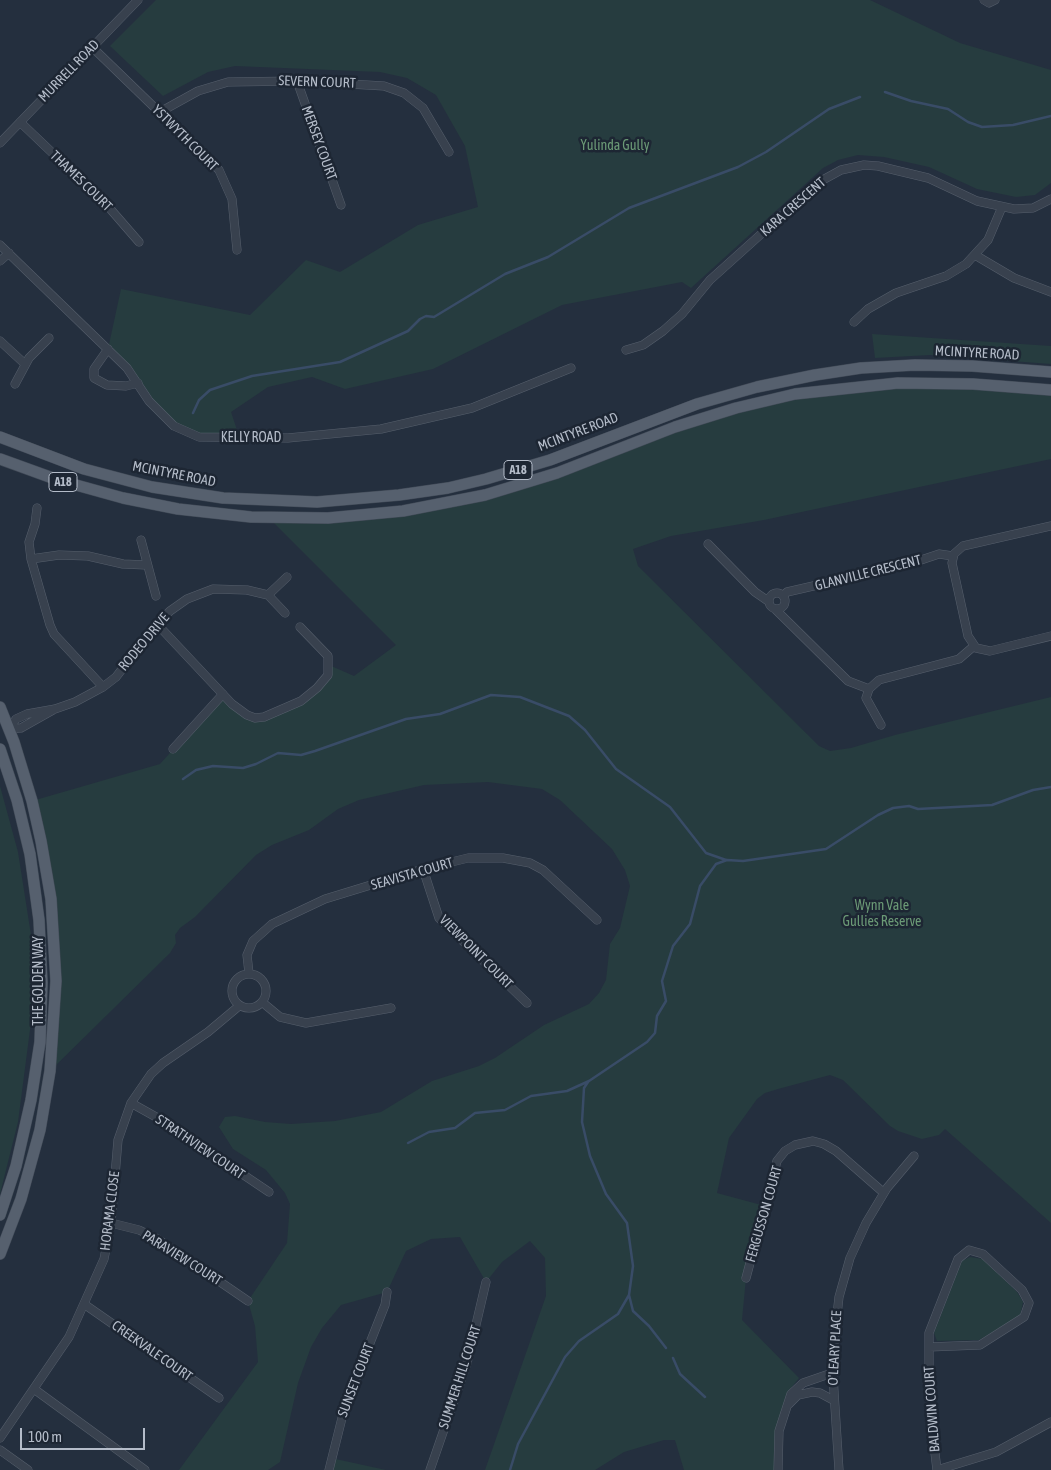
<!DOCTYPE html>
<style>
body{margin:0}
#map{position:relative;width:1051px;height:1470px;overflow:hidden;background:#242f3e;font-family:"Asap Condensed",sans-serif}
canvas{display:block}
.scale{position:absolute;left:20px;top:1428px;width:125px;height:22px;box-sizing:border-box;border:2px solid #b4bcc9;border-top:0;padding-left:6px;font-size:15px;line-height:18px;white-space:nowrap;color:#b4bcc9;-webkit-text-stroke:4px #1d2633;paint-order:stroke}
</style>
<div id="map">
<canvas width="1051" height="1470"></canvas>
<div class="scale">100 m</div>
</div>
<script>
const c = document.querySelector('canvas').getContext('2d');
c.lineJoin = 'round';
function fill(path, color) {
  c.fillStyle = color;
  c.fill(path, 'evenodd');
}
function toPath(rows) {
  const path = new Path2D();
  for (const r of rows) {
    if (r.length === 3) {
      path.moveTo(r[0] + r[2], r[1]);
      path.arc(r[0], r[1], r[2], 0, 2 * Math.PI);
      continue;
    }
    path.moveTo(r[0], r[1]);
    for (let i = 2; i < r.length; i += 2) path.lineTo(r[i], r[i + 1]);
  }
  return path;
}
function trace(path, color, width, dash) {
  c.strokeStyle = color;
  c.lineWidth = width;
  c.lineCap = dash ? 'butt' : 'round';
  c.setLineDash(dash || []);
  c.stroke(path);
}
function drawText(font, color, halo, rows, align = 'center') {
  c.font = font + ' "Asap Condensed",sans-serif';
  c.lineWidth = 5;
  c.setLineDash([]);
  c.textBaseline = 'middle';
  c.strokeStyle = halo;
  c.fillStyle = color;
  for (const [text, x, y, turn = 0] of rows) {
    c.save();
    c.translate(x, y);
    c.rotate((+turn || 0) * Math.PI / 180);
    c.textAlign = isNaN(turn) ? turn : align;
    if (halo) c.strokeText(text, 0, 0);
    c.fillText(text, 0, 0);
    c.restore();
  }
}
const green = toPath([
 [156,0,870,0,960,43,1051,70,1051,183,1035,195,1016,197,977,189,929,167,884,157,858,155,838,160,823,168,691,288,682,282,562,305,433,369,345,389,312,377,268,387,231,412,240,439,204,438,174,426,108,349,121,289,250,315,306,260,340,272,418,225,478,207,465,146,436,95,407,78,380,72,235,66,208,72,163,96,110,46],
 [872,334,1051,346,1051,364,930,355,875,358],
 [855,386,1051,390,1051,459,764,520,671,536,633,549,638,566,819,746,830,751,851,748,895,735,1051,697,1051,1223,945,1129,939,1135,922,1139,898,1131,890,1126,843,1080,830,1075,778,1089,765,1093,757,1099,729,1138,717,1193,765,1206,746,1278,742,1320,799,1378,787,1393,787,1405,782,1419,778,1470,684,1470,675,1440,664,1440,624,1452,595,1470,485,1470,546,1296,545,1258,530,1241,502,1262,486,1282,460,1237,431,1239,406,1251,387,1292,341,1305,322,1328,311,1347,298,1383,280,1462,268,1470,179,1470,258,1362,255,1326,248,1301,287,1243,290,1204,285,1193,266,1170,233,1149,219,1127,225,1117,235,1116,265,1122,291,1124,335,1121,381,1112,432,1081,479,1066,495,1058,544,1025,589,1004,599,993,606,980,610,944,620,928,630,886,625,870,612,849,560,800,542,789,488,782,424,785,359,800,338,809,309,830,272,845,256,855,195,917,180,928,175,935,176,943,170,953,50,1071,56,981,32,801,160,764,223,694,239,710,264,717,317,688,329,665,354,676,396,645,269,518,449,503,736,408],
 [0,786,18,852,31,935,34,999,18,1122,0,1194],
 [970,1257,983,1259,1017,1292,1023,1302,1020,1316,979,1340,937,1341,934,1333,962,1261],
 [331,1458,386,1470,329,1470]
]);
const stream = toPath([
 [885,92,911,101,948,109,968,122,982,127,1013,125,1051,116],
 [193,413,199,400,210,390,252,376,340,362,408,331,420,319,426,316,434,317,505,274,548,257,629,208,738,167,766,152,829,109,860,97],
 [183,779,196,770,213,766,243,768,256,764,278,753,301,755,315,751,406,719,440,714,491,695,520,697,569,716,585,730,616,769,670,807,706,853,726,860],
 [408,1143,429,1132,455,1128,475,1113,505,1110,531,1096,567,1091,589,1081,647,1042,655,1033,657,1016,666,1001,662,981,673,946,690,924,700,886,716,864,727,860,743,861,826,849,878,815,893,808,909,806,918,809,992,805,1033,790,1051,787],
 [629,1295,633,1311,649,1326,666,1348],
 [673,1358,680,1374,705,1397],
 [510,1470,518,1444,565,1357,579,1341,618,1314,629,1295,633,1266,627,1223,606,1194,590,1156,582,1122,584,1088,588,1082]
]);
const minor = toPath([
 [984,0,989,3,995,0],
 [92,47,219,170,232,199,237,250],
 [297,81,341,205],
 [160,112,198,91,228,82,297,81,384,86,404,93,423,108,449,152],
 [20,122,106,204,139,242],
 [0,143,138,0],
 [0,245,127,368,149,401,174,426,199,437,288,438,381,429,472,408,571,368],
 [975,255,1014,278,1051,292],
 [0,261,9,253],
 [854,322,868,309,896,293,946,276,966,264,988,240,1002,207],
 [0,341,25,364],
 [108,349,94,369,94,378,107,385,126,386,138,383],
 [626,350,643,345,663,331,682,314,710,280,819,182,841,170,864,165,878,166,928,178,977,201,1014,209,1033,208,1051,199],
 [15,384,29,358,49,338],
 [37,508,35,524,29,542,31,559,50,625,54,634,103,687],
 [1051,526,963,546,954,554,952,563,968,636,976,648,990,651,1051,636],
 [141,540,156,596],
 [708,544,755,592,768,601],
 [31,559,59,555,88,556,123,564,146,565],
 [777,601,8],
 [268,595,287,577],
 [783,596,787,592,909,564,939,554,953,556],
 [776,610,848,681,869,689,879,680,959,659,974,646],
 [157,624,232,704,247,715,255,718,264,717,301,701,317,688,328,675,328,656,300,627],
 [869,689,866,698,881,725],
 [9,729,16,719,27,714,55,709,75,702,103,687,116,677,157,624,170,611,187,599,213,589,247,590,268,595,285,613],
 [9,729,21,728,53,710],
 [173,749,223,694],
 [423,869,439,918,527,1003],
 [249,973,247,955,253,941,272,924,325,899,423,869,468,858,503,858,530,863,543,870,597,920],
 [249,991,17],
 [262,1002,280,1017,306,1023,391,1008],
 [131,1103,165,1122,269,1192],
 [111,1223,139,1230,156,1238,248,1301],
 [746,1278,777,1161,785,1151,795,1145,813,1141,824,1144,836,1151,884,1193],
 [84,1304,219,1398],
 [929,1347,980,1345,1024,1317,1029,1303,1022,1290,983,1254,969,1250,958,1259,929,1333,929,1380,932,1428,937,1470],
 [34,1389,145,1470],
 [789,1404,798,1395,812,1392,820,1393,833,1400],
 [0,1438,69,1337,104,1259,111,1223,118,1140,131,1103,151,1074,163,1063,208,1032,239,1006],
 [0,1450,28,1470],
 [329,1470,345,1406,385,1305,387,1292],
 [430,1470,467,1363,486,1282],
 [778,1470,779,1431,791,1394,803,1383,832,1373],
 [839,1470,832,1360,839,1297,850,1258,866,1223,887,1188,914,1156],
 [937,1470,996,1452,1051,1422]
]);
const primary = toPath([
 [0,437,84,469,152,487,223,498,317,502,399,495,448,488,486,479,550,460,697,404,757,387,815,375,861,368,915,365,972,366,1051,372],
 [0,459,58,480,123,498,178,509,251,517,328,518,403,511,485,495,557,473,675,427,736,408,795,394,898,383,973,384,1051,390],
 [0,707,14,742,32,801,41,841,51,899,56,981,50,1071,40,1130,21,1199,0,1254],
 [0,749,17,800,30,854,39,920,42,983,40,1042,31,1100,16,1166,0,1215]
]);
const shields = [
 [518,470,28],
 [63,482,28]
];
const shieldNames = [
 ["A18",518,470],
 ["A18",63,482]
];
const streetNames = [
 ["MURRELL ROAD",69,71,-46],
 ["SEVERN COURT",317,82,2],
 ["YSTWYTH COURT",185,138,45],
 ["MERSEY COURT",319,143,70],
 ["THAMES COURT",81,181,44],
 ["KARA CRESCENT",793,207,-41],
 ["MCINTYRE ROAD",977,353,3],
 ["MCINTYRE ROAD",578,432,-21],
 ["KELLY ROAD",251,438],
 ["MCINTYRE ROAD",174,474,11],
 ["GLANVILLE CRESCENT",868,573,-14],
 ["RODEO DRIVE",144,642,-50],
 ["SEAVISTA COURT",412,874,-16],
 ["VIEWPOINT COURT",476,952,45],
 ["THE GOLDEN WAY",39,981,-90],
 ["STRATHVIEW COURT",200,1147,34],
 ["HORAMA CLOSE",110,1211,-83],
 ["FERGUSSON COURT",764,1214,-74],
 ["PARAVIEW COURT",182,1258,32],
 ["O'LEARY PLACE",835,1348,-87],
 ["CREEKVALE COURT",152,1351,35],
 ["SUMMER HILL COURT",460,1377,-72],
 ["SUNSET COURT",356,1380,-69],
 ["BALDWIN COURT",932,1409,-94]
];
const parkNames = [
 ["Yulinda Gully",615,146],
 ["Wynn Vale",882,906],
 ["Gullies Reserve",882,922]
];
fill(green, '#263c3f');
trace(stream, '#394c67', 2.5);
trace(minor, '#565f6c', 9);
trace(primary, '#414a57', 12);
trace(minor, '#38414e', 8);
trace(primary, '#56606e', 11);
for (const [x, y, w] of shields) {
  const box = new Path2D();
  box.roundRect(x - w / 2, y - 9.5, w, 19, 4);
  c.fillStyle = '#1d2633';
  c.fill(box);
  trace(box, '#b4bcc9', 1);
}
drawText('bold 12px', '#b4bcc9', null, shieldNames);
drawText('14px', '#b4bcc9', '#1d2633', streetNames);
drawText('14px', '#6b9a76', '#1d2633', parkNames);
</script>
